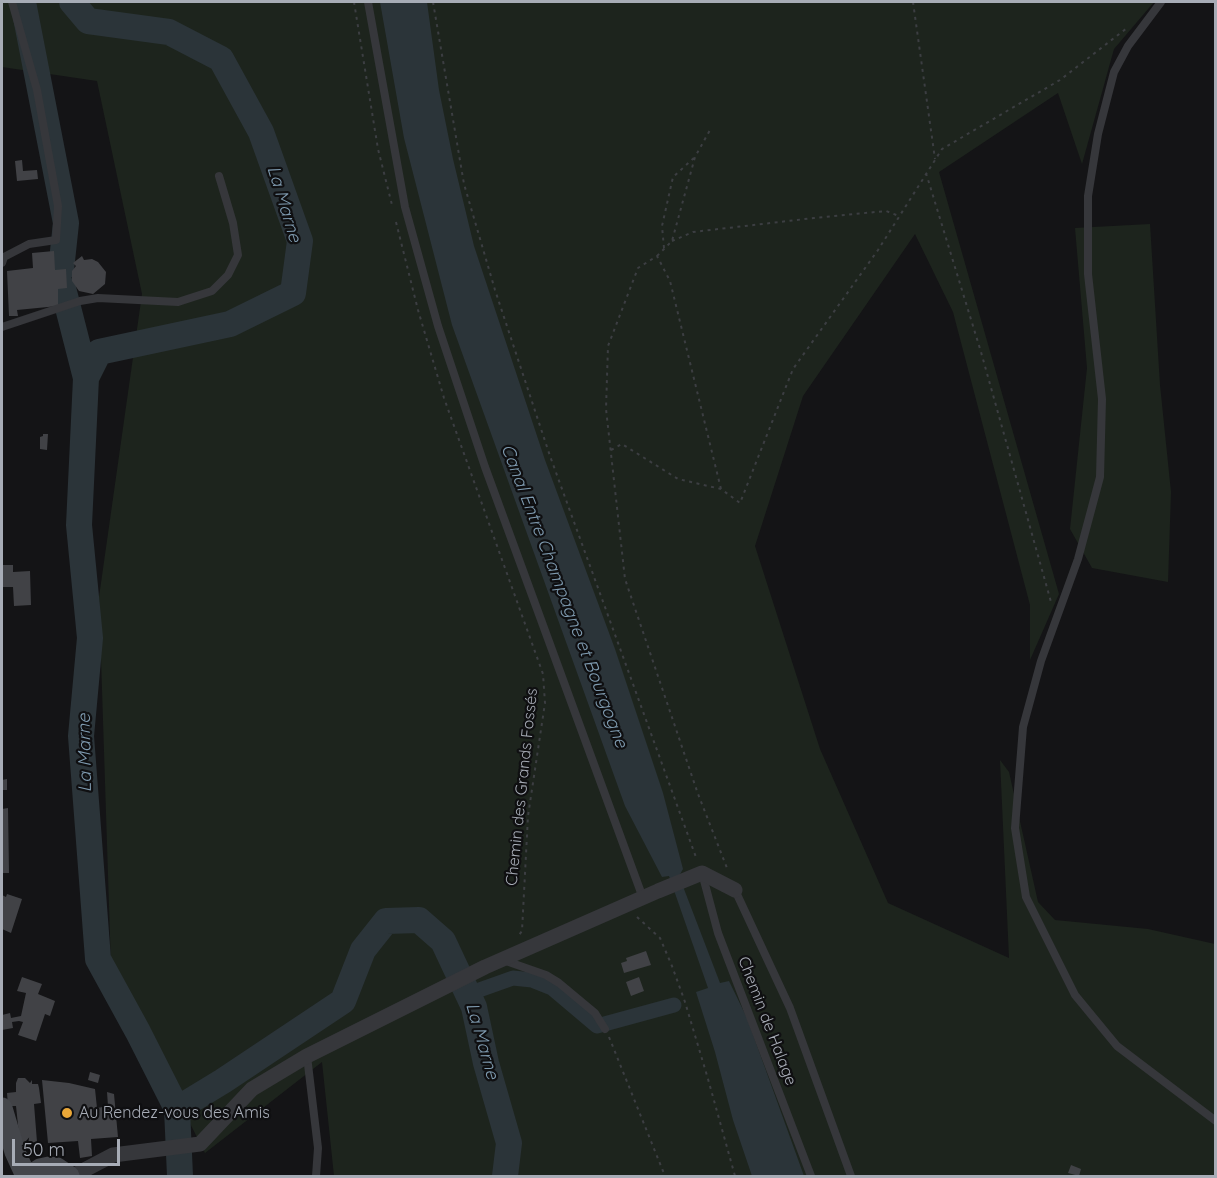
<!DOCTYPE html>
<meta charset="utf-8">
<style>
body{margin:0}
#map{position:relative;width:1217px;height:1178px;overflow:hidden;background:#141416;font-family:Quicksand,sans-serif}
canvas{display:block}
.frame{position:absolute;inset:0;border:3px solid #a7acb6;pointer-events:none}
.scale{position:absolute;left:12px;top:1139px;width:108px;height:27px;box-sizing:border-box;border:3px solid #a7acb6;border-top:0;padding-left:8px;font-size:18px;line-height:21px;white-space:nowrap;color:#a7acb6;-webkit-text-stroke:4px #0f0f11;paint-order:stroke}
</style>
<div id="map">
<canvas width="1217" height="1178"></canvas>
<div class="frame"></div>
<div class="scale">50 m</div>
</div>
<script>
const c = document.querySelector('canvas').getContext('2d');
c.lineJoin = 'round';
function fill(path, color) {
  c.fillStyle = color;
  c.fill(path, 'evenodd');
}
function toPath(rows) {
  const path = new Path2D();
  for (const r of rows) {
    path.moveTo(r[0], r[1]);
    for (let i = 2; i < r.length; i += 2) path.lineTo(r[i], r[i + 1]);
  }
  return path;
}
function trace(path, color, width, dash) {
  c.strokeStyle = color;
  c.lineWidth = width;
  c.lineCap = dash ? 'butt' : 'round';
  c.setLineDash(dash || []);
  c.stroke(path);
}
function drawText(font, color, halo, rows, align = 'center') {
  c.font = font + ' Quicksand,sans-serif';
  c.lineWidth = 4.5;
  c.setLineDash([]);
  c.textBaseline = 'middle';
  c.strokeStyle = halo;
  c.fillStyle = color;
  for (const [text, x, y, turn = 0] of rows) {
    c.save();
    c.translate(x, y);
    c.rotate((+turn || 0) * Math.PI / 180);
    c.textAlign = isNaN(turn) ? turn : align;
    if (halo) c.strokeText(text, 0, 0);
    c.fillText(text, 0, 0);
    c.restore();
  }
}
const green = toPath([
 [2,2,1154,2,1114,49,1082,164,1058,93,939,172,1059,594,1030,660,1030,605,953,312,915,234,803,396,755,546,820,749,888,903,1009,958,1000,760,1009,772,1038,902,1055,920,1148,929,1215,944,1215,1176,334,1176,322,1062,205,1153,111,967,99,597,142,294,97,81,2,67],
 [1150,224,1160,385,1171,492,1168,582,1092,568,1070,529,1087,368,1075,228]
]);
const water = toPath([
 [380,2,427,2,439,90,453,159,474,246,545,460,615,649,663,793,683,869,679,876,720,983,729,981,747,1018,804,1176,752,1176,733,1120,715,1052,696,992,708,988,669,876,662,877,625,806,452,325,404,138]
]);
const canal = toPath([
 [468,994,513,978,532,980,552,988,597,1026,674,1005]
]);
const river = toPath([
 [23,2,66,223,61,270],
 [72,2,88,21,169,32,221,59,261,132,300,241,293,293,230,324,99,352,86,378,79,525,90,638,81,736,98,959,138,1032,177,1109,223,1081,343,1001,363,950,386,921,419,920,443,941,474,1007,486,1063,509,1143,505,1176],
 [63,288,86,378],
 [177,1109,180,1176]
]);
const building = toPath([
 [22,160,23,171,37,170,38,179,17,181,15,161],
 [54,251,55,270,66,269,67,288,58,289,58,306,17,310,18,316,9,316,7,271,33,268,32,253],
 [82,256,84,260,92,259,98,262,106,272,105,284,93,294,79,291,72,281,72,271,76,266,73,263],
 [43,434,48,434,47,450,40,449,40,437,43,436],
 [2,565,13,565,13,572,30,571,31,605,14,606,13,587,2,587],
 [7,779,7,790,2,790,2,780],
 [8,808,9,873,2,873,2,809],
 [7,894,22,899,11,933,2,929,2,895,6,897],
 [646,951,651,965,624,973,621,963,627,961,626,958],
 [22,977,42,984,38,994,55,1001,50,1016,45,1014,36,1041,18,1035,23,1022,19,1021,12,1022,13,1028,2,1030,2,1015,10,1013,11,1018,21,1016,26,993,17,991],
 [639,977,644,991,631,996,626,982],
 [90,1072,100,1075,98,1083,88,1080],
 [18,1078,25,1078,30,1083,32,1080,32,1084,38,1084,39,1088,41,1103,34,1104,37,1142,20,1144,16,1106,8,1106,7,1093,16,1092,16,1083],
 [42,1080,69,1083,95,1089,97,1108,108,1106,107,1092,114,1094,118,1137,91,1139,92,1156,80,1158,78,1141,48,1143],
 [1071,1165,1081,1169,1079,1176,1068,1173]
]);
const path = toPath([
 [354,2,378,149,392,205],
 [433,2,464,184,495,290,550,456,697,860],
 [913,2,935,159],
 [926,173,981,352,1051,602],
 [396,222,418,310,444,398,543,674,545,703,528,816,522,931,519,935],
 [672,241,693,232,814,218,886,211,899,216],
 [664,248,662,226,673,177,695,157],
 [657,256,672,241,695,157,710,130],
 [611,450,622,444,678,479,721,489,740,503,793,369,878,250,942,149,1060,80,1127,28],
 [721,489,670,281,657,256,638,268,608,346,606,409,625,579,698,794,727,868],
 [637,917,660,938,672,966,685,1002,708,1079,735,1176],
 [609,1037,665,1176]
]);
const lane = toPath([
 [368,2,405,207,438,326,485,467,643,898],
 [1161,2,1128,46,1114,72,1098,134,1088,196,1088,274,1102,399,1100,477,1078,559,1041,661,1023,727,1015,828,1026,897,1075,995,1117,1046,1216,1121],
 [2,263,4,257,29,244,56,240,58,206,37,90,12,2],
 [2,327,80,301,98,298,178,302,212,291,228,275,238,255,233,223,219,176],
 [702,873,718,933,811,1176],
 [735,890,790,1008,851,1176],
 [503,960,546,975,559,983,595,1013,605,1029],
 [307,1056,318,1148,316,1176]
]);
const street = toPath([
 [73,1176,113,1155,200,1144,252,1089,307,1056,485,967,658,891,702,873,735,890]
]);
const secondary = toPath([
 [2,1108,15,1152,26,1176],
 [29,1176,40,1169,49,1167,57,1168,69,1176]
]);
const markers = [
 [67,1113,6,"#eaa738"]
];
const streetNames = [
 ["Chemin des Grands Fossés",522,787,-84],
 ["Chemin de Halage",767,1021,69]
];
const poiNames = [
 ["Au Rendez-vous des Amis",79,1113]
];
const waterNames = [
 ["La Marne",284,204,73],
 ["Canal Entre Champagne et Bourgogne",564,596,69],
 ["La Marne",85,753,-91],
 ["La Marne",482,1041,74]
];
fill(green, '#1d241d');
fill(water, '#2b3439');
trace(canal, '#2b3439', 15);
trace(river, '#2b3439', 26);
fill(building, '#414246');
trace(path, '#3c3e42', 2, [3, 4.5]);
trace(lane, '#36373b', 8);
trace(street, '#36373b', 15);
trace(secondary, '#44464b', 21);
for (const [x, y, r, color] of markers) {
  const dot = new Path2D();
  dot.arc(x, y, r, 0, 2 * Math.PI);
  c.fillStyle = color;
  c.fill(dot);
  trace(dot, '#0f0f11', 2);
}
drawText('16px', '#a7acb6', '#0f0f11', streetNames);
drawText('16px', '#a7acb6', '#0f0f11', poiNames, 'left');
drawText('italic 18px', '#7f9bb0', '#0f0f11', waterNames);
</script>
